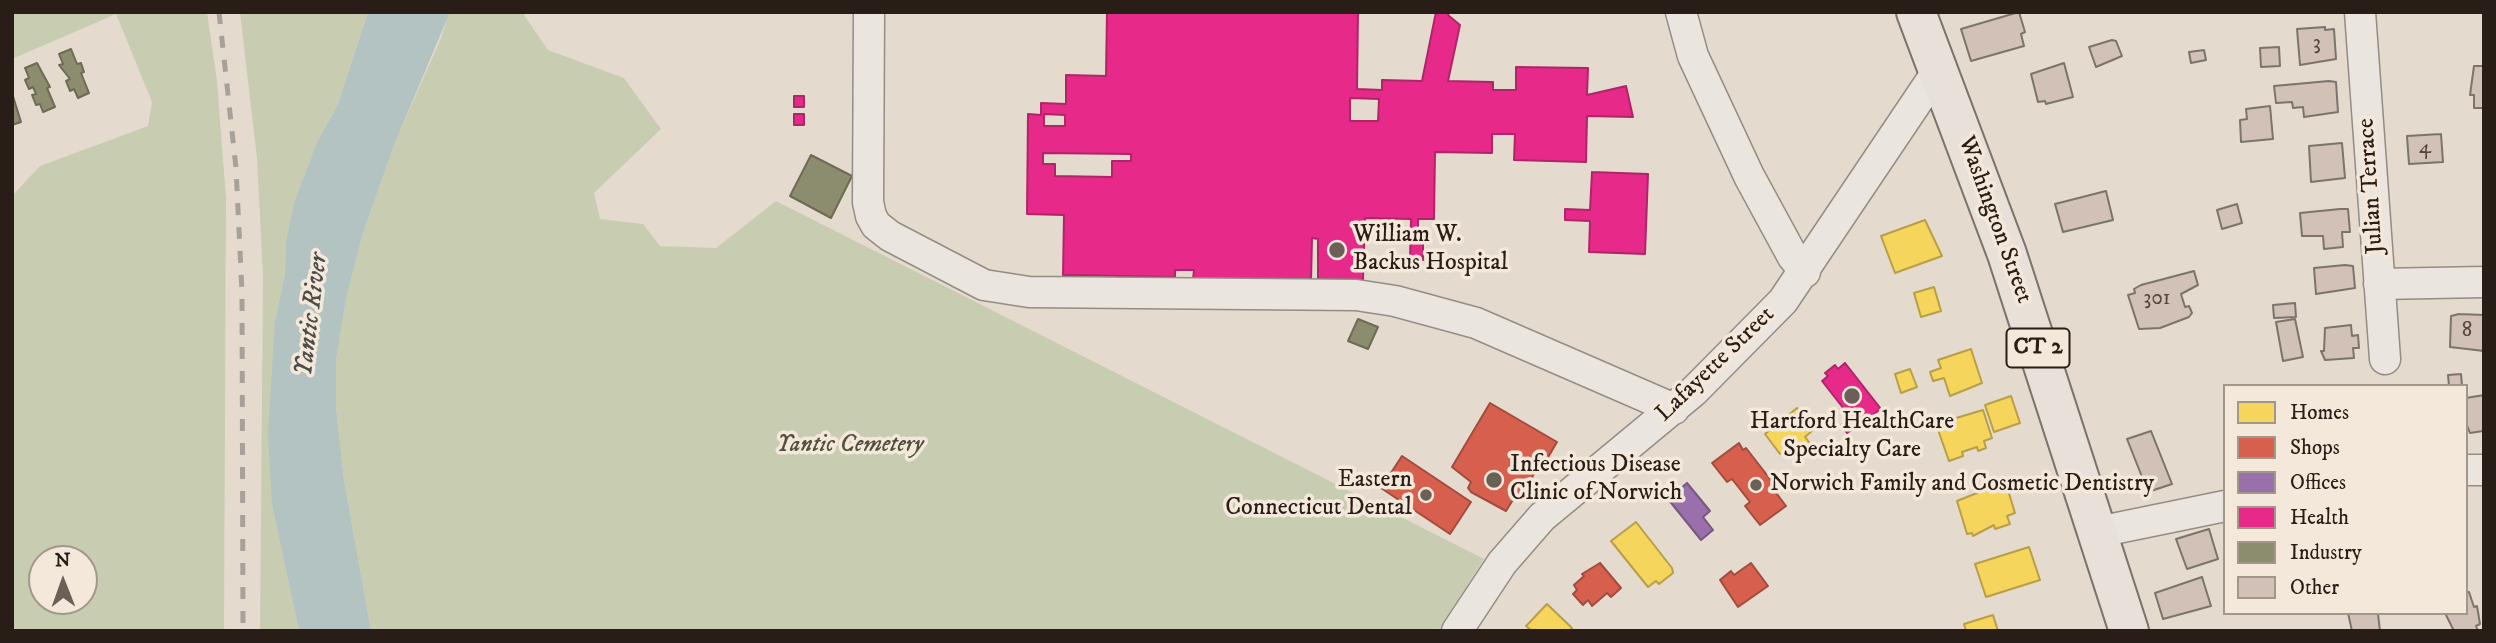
<!DOCTYPE html>
<style>
body{margin:0}
#map{position:relative;width:2496px;height:643px;overflow:hidden;background:#e4dbce;font-family:"IM FELL DW Pica",serif}
canvas{display:block}
.frame{position:absolute;inset:0;border:14px solid #291d17;pointer-events:none}
.legend{position:absolute;left:2223px;top:384px;width:245px;height:231px;box-sizing:border-box;background:#f3e8d9;border:2px solid #a2978b;margin:0;padding:9px 12px;list-style:none;font-size:21px;color:#291d17}
.legend li{display:flex;align-items:center;gap:14px;height:35px}
.legend b{width:35px;border:2px solid #a2978b}
.north{position:absolute;left:28px;top:545px;width:70px;height:70px;box-sizing:border-box;background:#f3e8d9;border:2px solid #a2978b;border-radius:50%;rotate:359deg;font-size:19px;font-weight:700;line-height:28px;text-align:center;color:#291d17}
.north::after{content:'';display:block;margin:auto;width:24px;height:32px;background:#6a6057;clip-path:polygon(50% 0,100% 100%,50% 72%,0 100%)}
</style>
<div id="map">
<canvas width="2496" height="643"></canvas>
<div class="frame"></div>
<ul class="legend">
<li><b style="height:19px;background:#f6d55c"></b>Homes</li>
<li><b style="height:19px;background:#d6604d"></b>Shops</li>
<li><b style="height:19px;background:#9970ab"></b>Offices</li>
<li><b style="height:19px;background:#e7298a"></b>Health</li>
<li><b style="height:19px;background:#8c8c6e"></b>Industry</li>
<li><b style="height:19px;background:#d1c1b7"></b>Other</li>
</ul>
<div class="north">N</div>
</div>
<script>
const c = document.querySelector('canvas').getContext('2d');
c.lineJoin = 'round';
function fill(path, color) {
  c.fillStyle = color;
  c.fill(path, 'evenodd');
}
function toPath(rows) {
  const path = new Path2D();
  for (const r of rows) {
    path.moveTo(r[0], r[1]);
    for (let i = 2; i < r.length; i += 2) path.lineTo(r[i], r[i + 1]);
  }
  return path;
}
function trace(path, color, width, dash) {
  c.strokeStyle = color;
  c.lineWidth = width;
  c.lineCap = dash ? 'butt' : 'round';
  c.setLineDash(dash || []);
  c.stroke(path);
}
function drawText(font, color, halo, rows, align = 'center') {
  c.font = font + ' "IM FELL DW Pica",serif';
  c.lineWidth = 7;
  c.setLineDash([]);
  c.textBaseline = 'middle';
  c.strokeStyle = halo;
  c.fillStyle = color;
  for (const [text, x, y, turn = 0] of rows) {
    c.save();
    c.translate(x, y);
    c.rotate((+turn || 0) * Math.PI / 180);
    c.textAlign = isNaN(turn) ? turn : align;
    if (halo) c.strokeText(text, 0, 0);
    c.fillText(text, 0, 0);
    c.restore();
  }
}
const green = toPath([
 [12,12,207,12,217,81,226,198,224,631,12,631,12,196,40,166,148,126,152,102,116,14,12,59],
 [42,559,84,559,84,601,42,601],
 [240,12,368,12,338,104,317,142,294,202,286,240,285,273,275,321,272,505,299,631,260,631,263,276,257,159],
 [449,12,527,12,524,15,548,50,624,78,661,129,594,193,600,219,643,224,660,246,716,248,776,201,1484,559,1438,631,371,631,344,480,336,407,336,361,346,299,363,233,395,143,441,38]
]);
const water = toPath([
 [368,12,450,12,395,143,363,233,346,299,336,361,336,407,344,480,371,631,299,631,272,505,268,434,275,321,285,273,286,240,294,202,317,142,338,104]
]);
const homes = toPath([
 [1925,220,1942,256,1895,273,1881,236,1925,220],
 [1934,287,1941,311,1921,317,1914,293,1934,287],
 [1971,349,1982,383,1950,396,1944,378,1933,381,1930,372,1941,368,1938,360,1971,349],
 [1910,369,1917,387,1901,393,1895,374,1910,369],
 [2011,396,2020,423,1994,432,1985,405,2011,396],
 [1797,408,1813,430,1805,437,1815,450,1801,460,1791,447,1780,454,1765,434,1797,408],
 [1983,410,1992,438,1984,441,1986,448,1978,451,1977,447,1962,452,1963,456,1949,461,1936,424,1983,410],
 [2007,487,2015,513,2007,516,2010,524,1995,529,1994,525,1973,536,1972,533,1967,534,1957,501,1982,491,2007,487],
 [1636,522,1672,568,1673,573,1659,584,1656,581,1648,587,1611,541,1636,522],
 [2029,547,2040,580,1986,597,1975,564,2029,547],
 [1547,604,1572,628,1569,631,1532,631,1526,626,1547,604],
 [1993,615,1998,631,1966,631,1964,624,1993,615]
]);
const shops = toPath([
 [1490,403,1557,442,1540,471,1537,469,1520,497,1516,495,1506,511,1471,492,1468,488,1471,482,1452,467,1490,403],
 [1739,443,1743,450,1746,448,1777,488,1774,490,1786,506,1760,525,1745,506,1750,502,1732,479,1727,482,1712,463,1739,443],
 [1402,456,1471,502,1450,534,1381,488,1402,456],
 [1600,563,1621,588,1611,597,1607,593,1592,606,1588,600,1583,605,1573,594,1577,590,1574,585,1584,576,1582,574,1600,563],
 [1751,563,1768,586,1738,607,1720,580,1731,571,1734,575,1751,563]
]);
const offices = toPath([
 [1687,483,1710,511,1703,517,1713,530,1701,540,1668,499,1687,483]
]);
const health = toPath([
 [1107,12,1358,12,1357,89,1382,90,1382,80,1422,81,1436,12,1449,12,1448,15,1460,25,1448,81,1493,82,1493,90,1516,90,1516,67,1588,68,1587,95,1626,86,1633,117,1587,116,1586,162,1514,160,1515,134,1492,134,1492,153,1435,152,1434,219,1418,219,1418,239,1423,239,1423,260,1410,260,1411,219,1365,218,1363,280,1318,279,1318,239,1312,238,1311,281,1193,279,1194,270,1175,270,1175,277,1063,275,1064,215,1027,214,1028,114,1041,115,1041,103,1066,104,1066,75,1106,76,1107,12],
 [1350,98,1379,99,1378,121,1350,121,1350,98],
 [1044,114,1065,115,1065,126,1044,126,1044,114],
 [1043,153,1131,154,1131,161,1112,161,1112,177,1055,176,1055,164,1043,164,1043,153],
 [794,96,804,96,804,107,794,107,794,96],
 [794,114,804,114,804,125,794,125,794,114],
 [1592,172,1648,174,1645,254,1589,252,1590,221,1565,220,1565,209,1590,210,1592,172],
 [1845,363,1881,409,1847,433,1841,425,1851,418,1822,381,1828,376,1825,373,1835,365,1838,369,1845,363]
]);
const industry = toPath([
 [71,49,77,64,81,63,84,72,81,73,89,93,78,98,74,89,70,91,66,81,70,79,59,65,63,64,59,54,71,49],
 [37,63,50,87,47,88,55,107,43,112,40,104,36,105,32,95,36,94,33,87,29,89,25,80,29,78,25,68,37,63],
 [12,93,21,122,12,125,12,93],
 [811,155,852,176,831,218,790,196,811,155],
 [1358,319,1378,327,1368,349,1348,341,1358,319]
]);
const building = toPath([
 [2019,12,2025,32,2021,34,2024,46,1971,61,1961,29,2019,12],
 [2325,27,2325,30,2334,29,2336,59,2300,65,2297,29,2325,27],
 [2112,40,2116,41,2122,56,2096,67,2089,47,2112,40],
 [2279,47,2280,66,2261,67,2260,48,2279,47],
 [2204,50,2206,60,2191,63,2189,52,2204,50],
 [2064,63,2073,97,2046,104,2045,101,2038,102,2031,74,2064,63],
 [2474,66,2484,66,2484,108,2474,108,2474,95,2470,95,2474,66],
 [2329,81,2336,82,2338,112,2304,117,2303,107,2293,108,2292,102,2276,103,2274,86,2329,81],
 [2270,106,2273,139,2241,142,2240,120,2247,119,2246,109,2270,106],
 [2441,134,2443,162,2409,164,2407,136,2441,134],
 [2342,143,2345,178,2311,182,2309,146,2342,143],
 [2106,191,2113,220,2063,232,2055,204,2106,191],
 [2237,204,2242,223,2222,229,2217,210,2237,204],
 [2340,209,2348,209,2350,232,2342,232,2343,247,2324,249,2323,236,2302,236,2300,213,2340,209],
 [2345,265,2353,266,2355,288,2316,294,2314,268,2345,265],
 [2194,271,2198,285,2181,294,2185,307,2189,306,2192,313,2189,317,2160,328,2139,329,2128,295,2135,293,2134,289,2141,285,2194,271],
 [2295,303,2296,317,2274,318,2273,305,2295,303],
 [2459,314,2484,315,2484,351,2450,347,2451,316,2459,314],
 [2295,319,2303,357,2283,361,2276,322,2295,319],
 [2351,325,2352,336,2358,335,2359,348,2353,348,2354,358,2325,360,2321,351,2324,351,2325,328,2351,325],
 [2461,374,2462,386,2449,386,2448,375,2461,374],
 [2484,395,2483,431,2470,433,2466,423,2466,398,2484,395],
 [2151,431,2172,484,2148,492,2127,439,2151,431],
 [2209,529,2218,559,2187,569,2176,539,2209,529],
 [2202,577,2211,606,2163,619,2155,593,2202,577],
 [2466,592,2469,592,2474,607,2477,606,2480,624,2476,626,2478,631,2454,631,2445,613,2466,613,2466,592],
 [2348,613,2378,614,2380,631,2352,631,2348,613]
]);
const minor = toPath([
 [869,12,868,202,871,216,876,225,890,236,984,285,1029,292,1356,295,1395,301,1476,323,1674,409],
 [1681,12,1693,56,1749,176,1793,257,1805,272],
 [2360,12,2385,359],
 [2379,284,2484,282],
 [2466,470,2484,470],
 [2098,532,2225,506],
 [1457,631,1502,563,1542,517,1694,391,1783,301,1939,69]
]);
const highway = toPath([
 [1916,12,2007,254,2129,631]
]);
const rail = toPath([
 [219,12,236,168,242,292,243,631]
]);
const markers = [
 [1337,250,9,"#6a6057"],
 [1852,396,9,"#6a6057"],
 [1494,480,9,"#6a6057"],
 [1756,485,7,"#6a6057"],
 [1426,495,7,"#6a6057"]
];
const numberNames = [
 ["3",2317,45],
 ["4",2425,149],
 ["301",2157,300],
 ["8",2467,332]
];
const shields = [
 [2038,348,63]
];
const shieldNames = [
 ["CT 2",2038,348]
];
const streetNames = [
 ["Julian Terrace",2372,186,-94],
 ["Washington Street",1994,220,70],
 ["Lafayette Street",1716,365,-44]
];
const poiNames = [
 ["William W.",1353,236],
 ["Backus Hospital",1353,264],
 ["Hartford HealthCare",1852,423,"center"],
 ["Specialty Care",1852,451,"center"],
 ["Infectious Disease",1510,466],
 ["Clinic of Norwich",1510,494],
 ["Eastern",1412,481,"right"],
 ["Connecticut Dental",1412,509,"right"],
 ["Norwich Family and Cosmetic Dentistry",1770,485]
];
const parkNames = [
 ["Yantic Cemetery",850,446]
];
const waterNames = [
 ["Yantic River",313,315,-83]
];
fill(green, '#c8cdb1');
fill(water, '#b2c3c2');
fill(homes, '#f6d55c');
trace(homes, '#b89e47', 2);
fill(shops, '#d6604d');
trace(shops, '#a24c3d', 2);
fill(offices, '#9970ab');
trace(offices, '#77577f', 2);
fill(health, '#e7298a');
trace(health, '#ae2568', 2);
fill(industry, '#8c8c6e');
trace(industry, '#6e6b54', 2);
fill(building, '#d1c1b7');
trace(building, '#7a746d', 2);
trace(minor, '#948d85', 33);
trace(highway, '#7a746d', 42);
trace(minor, '#eae5de', 30);
trace(highway, '#e7e1d9', 38);
trace(rail, '#a6a19b', 5, [12, 12]);
for (const [x, y, r, color] of markers) {
  const dot = new Path2D();
  dot.arc(x, y, r, 0, 2 * Math.PI);
  c.fillStyle = color;
  c.fill(dot);
  trace(dot, '#f3e8d9', 2.5);
}
drawText('21px', '#53463f', null, numberNames);
for (const [x, y, w] of shields) {
  const box = new Path2D();
  box.roundRect(x - w / 2, y - 19.5, w, 39, 5);
  c.fillStyle = '#f3e8d9';
  c.fill(box);
  trace(box, '#291d17', 2);
}
drawText('bold 23px', '#291d17', null, shieldNames);
drawText('24px', '#291d17', '#f3e8d9', streetNames);
drawText('24px', '#291d17', '#f3e8d9', poiNames, 'left');
drawText('italic 24px', '#524f3e', '#f3e8d9', parkNames);
drawText('italic 26px', '#4c4c49', '#f3e8d9', waterNames);
</script>
